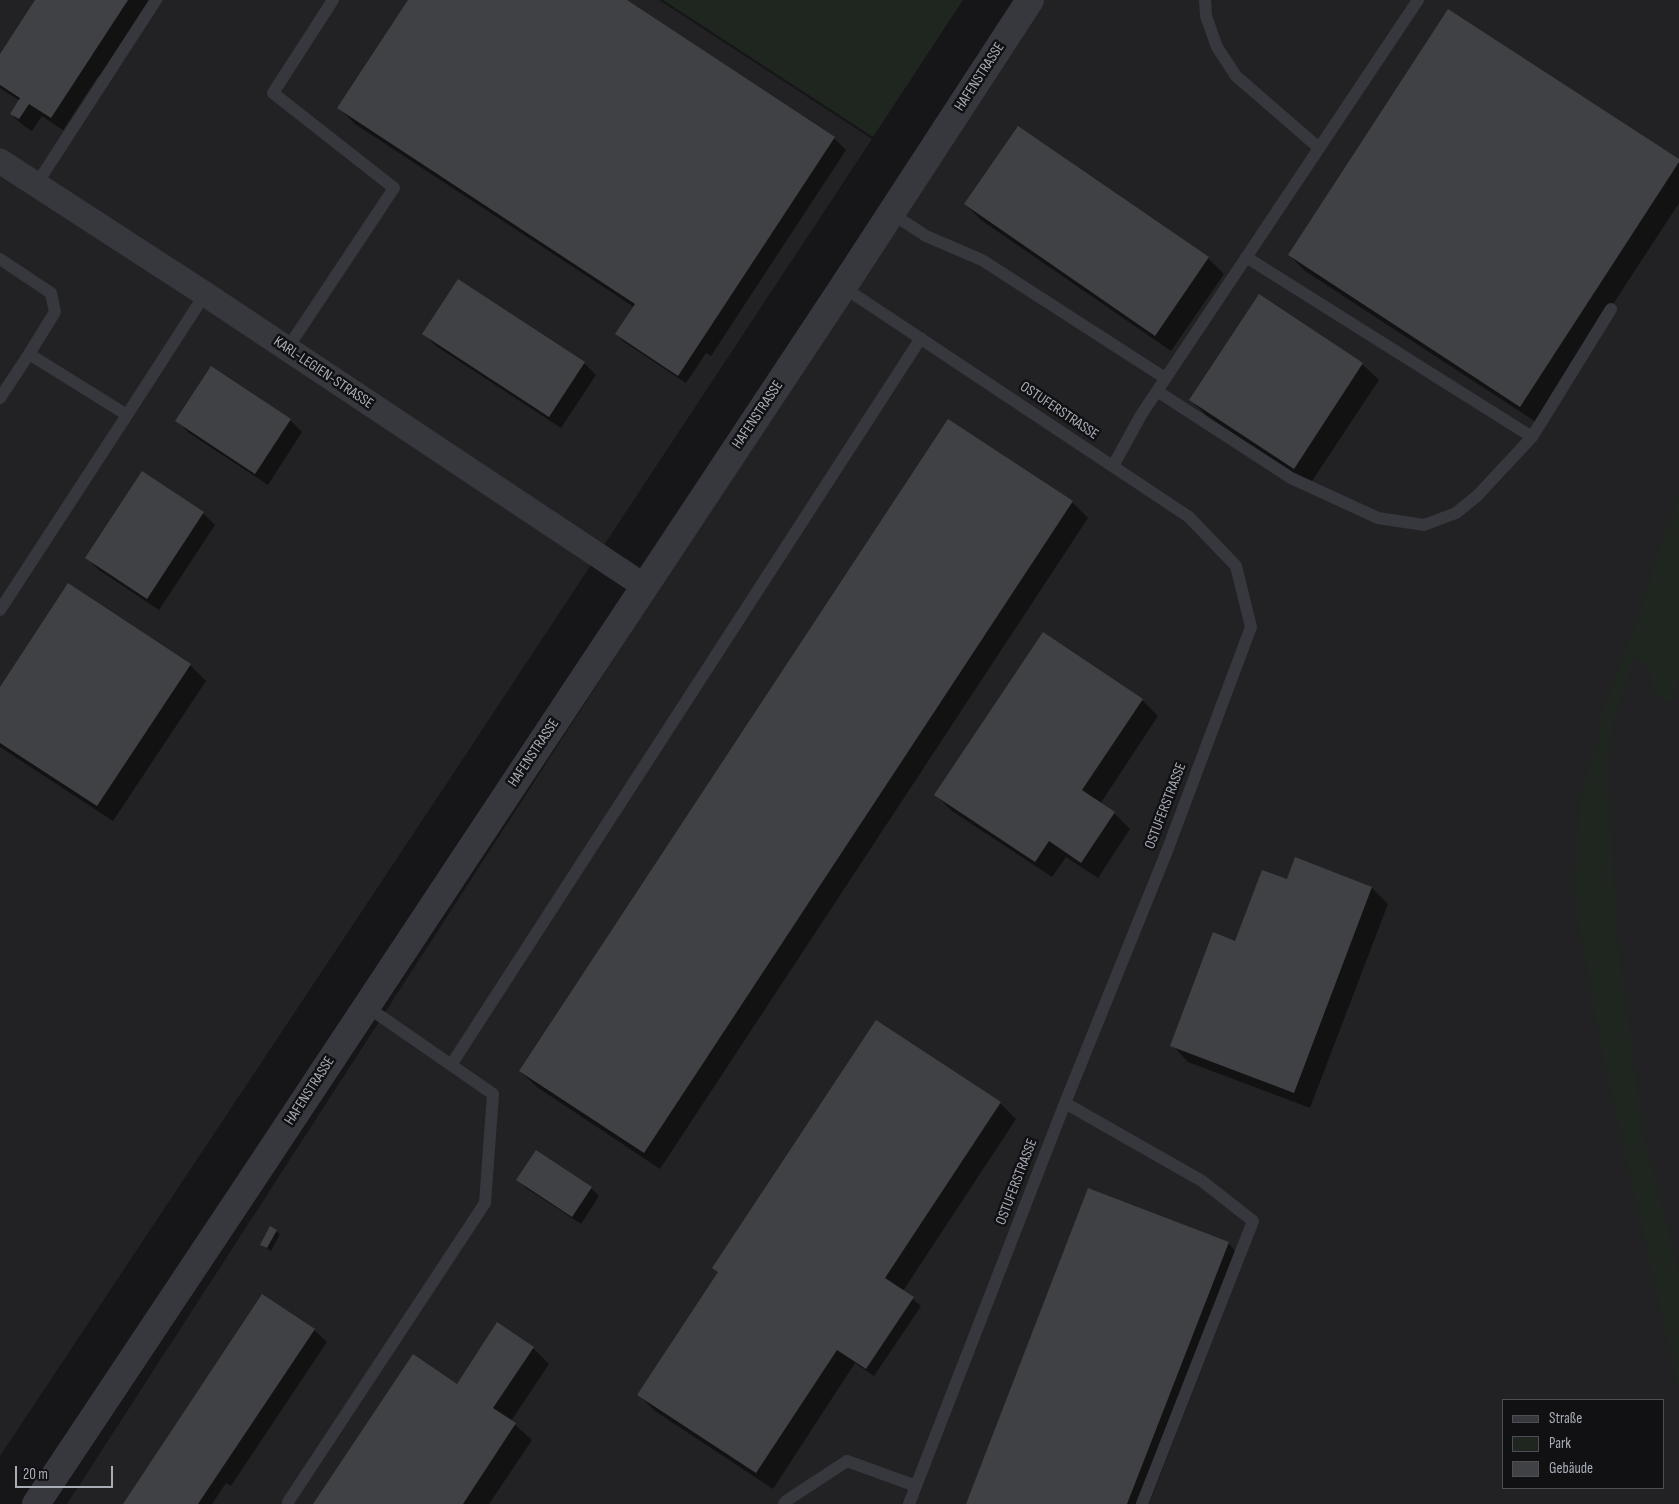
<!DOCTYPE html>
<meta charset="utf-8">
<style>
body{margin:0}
#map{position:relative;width:1679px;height:1504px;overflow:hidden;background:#161618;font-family:"Sofia Sans Condensed",sans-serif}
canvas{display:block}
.legend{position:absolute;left:1502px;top:1399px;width:162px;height:90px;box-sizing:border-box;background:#111113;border:1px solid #4d4f55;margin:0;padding:6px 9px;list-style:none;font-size:15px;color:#a8adb8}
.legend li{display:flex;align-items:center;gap:10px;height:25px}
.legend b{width:25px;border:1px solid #4d4f55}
.scale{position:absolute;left:15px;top:1466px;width:98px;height:22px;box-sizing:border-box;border:2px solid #a8adb8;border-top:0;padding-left:6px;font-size:15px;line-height:18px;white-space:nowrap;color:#a8adb8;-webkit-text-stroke:4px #111113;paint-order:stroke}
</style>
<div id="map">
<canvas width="1679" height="1504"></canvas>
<ul class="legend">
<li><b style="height:6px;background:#37383d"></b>Straße</li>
<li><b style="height:14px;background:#1e261f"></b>Park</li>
<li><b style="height:14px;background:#404145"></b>Gebäude</li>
</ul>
<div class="scale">20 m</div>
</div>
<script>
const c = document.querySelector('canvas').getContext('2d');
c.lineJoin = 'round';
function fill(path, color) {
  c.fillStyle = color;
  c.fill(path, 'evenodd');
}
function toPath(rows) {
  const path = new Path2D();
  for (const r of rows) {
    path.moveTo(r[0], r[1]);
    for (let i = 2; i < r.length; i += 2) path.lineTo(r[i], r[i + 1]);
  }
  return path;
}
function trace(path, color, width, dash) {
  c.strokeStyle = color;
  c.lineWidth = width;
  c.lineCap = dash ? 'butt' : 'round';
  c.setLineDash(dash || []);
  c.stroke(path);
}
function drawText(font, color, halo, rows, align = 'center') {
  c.font = font + ' "Sofia Sans Condensed",sans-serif';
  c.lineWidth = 5;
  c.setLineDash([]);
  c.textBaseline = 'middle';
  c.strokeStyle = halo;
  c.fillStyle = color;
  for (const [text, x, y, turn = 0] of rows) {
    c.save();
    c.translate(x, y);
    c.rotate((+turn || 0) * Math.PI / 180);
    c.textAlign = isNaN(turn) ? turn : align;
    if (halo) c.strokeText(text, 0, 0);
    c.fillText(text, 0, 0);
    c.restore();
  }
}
const built = toPath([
 [0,0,659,0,872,139,451,777,0,1456],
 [1040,0,1679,0,1679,1504,67,1504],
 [1503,1400,1663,1400,1663,1488,1503,1488]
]);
const green = toPath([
 [663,0,963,0,873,137],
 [1679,495,1679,677,1672,704,1655,694,1649,668,1635,657,1628,674,1610,737,1607,775,1620,961,1644,1139,1679,1272,1679,1391,1601,1045,1578,921,1574,886,1580,800,1591,762,1602,737,1598,726,1643,603,1658,553]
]);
const shadow = toPath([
 [37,0,154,0,104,78,99,75,63,130,42,116,32,131,24,126,11,114,20,101,0,88,0,56],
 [410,0,624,0,834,138,846,150,711,356,706,353,686,383,624,342,616,334,634,307,355,124,339,108],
 [1679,161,1679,203,1536,422,1305,271,1289,255],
 [965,204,1208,258,1224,274,1171,351,981,220],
 [1259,296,1362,364,1379,380,1310,484,1207,416,1191,400],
 [424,334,584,363,596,375,561,428,436,346],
 [290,420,302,432,268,485,189,433,177,421],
 [1072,502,1088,518,660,1169,537,1087,520,1071],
 [203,513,215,525,159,610,99,570,87,558],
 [190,665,206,681,113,821,0,747,0,689],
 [1142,700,1158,716,1100,804,1114,813,1130,829,1098,878,1066,857,1052,877,952,811,936,795],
 [1372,888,1388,904,1310,1108,1188,1062,1172,1045,1236,942],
 [1000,1103,1016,1119,903,1291,921,1306,874,1376,855,1363,773,1489,655,1411,639,1395,719,1273],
 [518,1180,591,1188,599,1196,581,1224,526,1188],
 [271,1227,280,1234,271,1251,261,1245],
 [1228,1243,1244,1260,1149,1504,967,1504],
 [263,1296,314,1330,327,1342,231,1486,226,1483,212,1504,124,1504],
 [533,1348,549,1364,511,1421,532,1440,489,1504,315,1504,457,1385]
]);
const building = toPath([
 [35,0,128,0,51,118,29,104,19,119,10,114,20,98,0,85,0,54],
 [408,0,627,0,835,137,678,376,615,334,635,304,337,108],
 [1448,9,1679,159,1679,162,1520,407,1288,255],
 [1018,126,1209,257,1155,336,964,204],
 [458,279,585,362,549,417,422,334],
 [1259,294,1363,363,1294,469,1189,400],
 [211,366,291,419,255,474,175,421],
 [948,419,1073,501,644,1153,519,1071],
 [142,471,204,512,147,599,85,558],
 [68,583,191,664,97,806,0,743,0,687],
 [1043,632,1143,699,1082,790,1115,812,1081,863,1049,841,1035,862,934,795],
 [1295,857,1372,887,1294,1093,1170,1046,1213,932,1235,941,1262,870,1287,879],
 [876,1020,1001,1102,885,1278,914,1297,866,1369,837,1350,756,1473,637,1395,718,1272,712,1268],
 [536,1150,592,1187,572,1217,516,1180],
 [1088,1188,1229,1242,1127,1504,966,1504],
 [270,1226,277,1230,267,1248,260,1245],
 [262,1294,315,1329,198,1504,123,1504],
 [497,1322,534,1347,493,1408,516,1423,463,1504,313,1504,413,1354,457,1384]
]);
const service = toPath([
 [1205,0,1206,16,1217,47,1236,76,1319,148],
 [36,185,156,0],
 [891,213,926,236,982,260,1165,378],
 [1246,257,1532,437],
 [0,259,51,293,55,312,29,354,127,415,205,294],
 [843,287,1189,517,1236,566,1251,627,1167,851,1065,1103,909,1504],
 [287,349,394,188,273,93,333,0],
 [1157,391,1291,478,1378,518,1424,525,1456,513,1477,496,1532,437,1611,309],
 [0,398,29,354],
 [1113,466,1141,415,1418,0],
 [0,610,127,415],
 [451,1065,921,338],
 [1065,1103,1202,1181,1253,1221,1142,1504],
 [288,1502,485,1203,493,1094,366,1006],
 [784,1504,786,1501,847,1461,916,1486]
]);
const minor = toPath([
 [0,161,205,294,644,586]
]);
const tertiary = toPath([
 [36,1504,245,1190,843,287,1030,0]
]);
const streetNames = [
 ["HAFENSTRASSE",980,77,-57],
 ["KARL-LEGIEN-STRASSE",323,373,34],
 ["OSTUFERSTRASSE",1059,411,34],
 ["HAFENSTRASSE",758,415,-56],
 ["HAFENSTRASSE",534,753,-56],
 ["OSTUFERSTRASSE",1166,806,-69],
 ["HAFENSTRASSE",310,1091,-57],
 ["OSTUFERSTRASSE",1017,1182,-69]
];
fill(built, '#222225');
fill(green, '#1e261f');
fill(shadow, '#0007');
fill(building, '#404145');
trace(service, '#37383d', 12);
trace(minor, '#37383d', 25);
trace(tertiary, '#37383d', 28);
drawText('15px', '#a8adb8', '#111113', streetNames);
</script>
